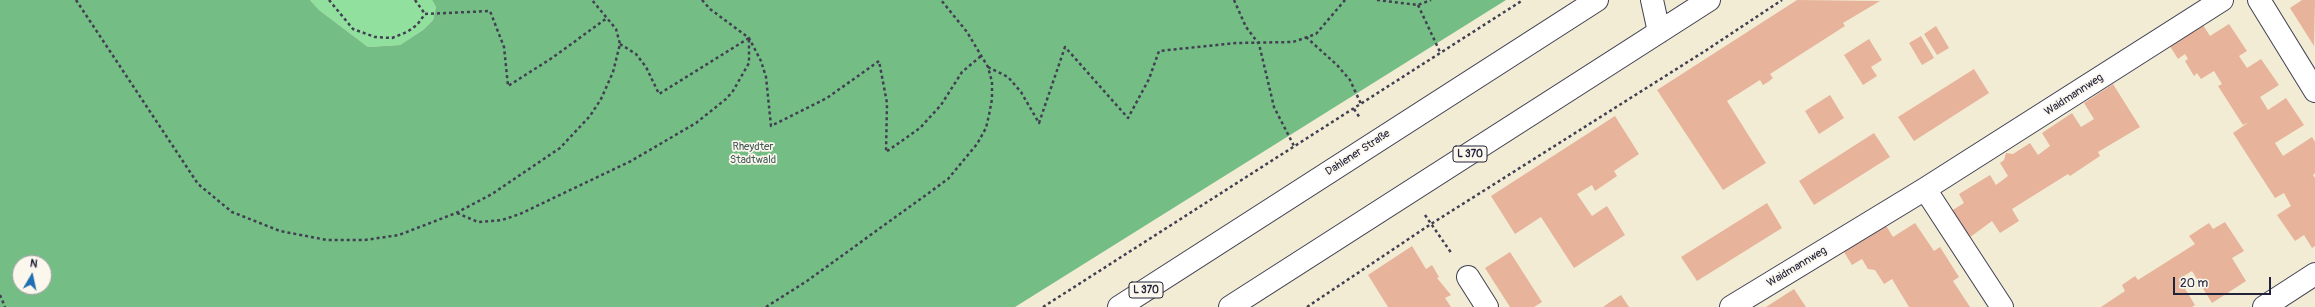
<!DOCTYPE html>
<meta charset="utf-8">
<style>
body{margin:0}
#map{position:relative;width:2315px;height:307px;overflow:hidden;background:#f2ecd5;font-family:Pangolin,sans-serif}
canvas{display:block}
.north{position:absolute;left:12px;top:255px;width:40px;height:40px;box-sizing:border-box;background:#fbf7ec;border:1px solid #a4a2a5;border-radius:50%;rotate:9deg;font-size:11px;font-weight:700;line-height:16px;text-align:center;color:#22223b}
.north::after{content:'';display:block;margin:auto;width:14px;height:18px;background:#1f6fb2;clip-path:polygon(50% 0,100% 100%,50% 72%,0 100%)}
.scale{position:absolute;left:2173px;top:277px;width:98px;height:18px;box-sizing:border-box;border:2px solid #22223b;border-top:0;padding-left:5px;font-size:12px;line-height:14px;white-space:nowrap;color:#22223b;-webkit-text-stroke:3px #fbf7ec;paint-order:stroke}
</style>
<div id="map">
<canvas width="2315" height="307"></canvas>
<div class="north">N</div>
<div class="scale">20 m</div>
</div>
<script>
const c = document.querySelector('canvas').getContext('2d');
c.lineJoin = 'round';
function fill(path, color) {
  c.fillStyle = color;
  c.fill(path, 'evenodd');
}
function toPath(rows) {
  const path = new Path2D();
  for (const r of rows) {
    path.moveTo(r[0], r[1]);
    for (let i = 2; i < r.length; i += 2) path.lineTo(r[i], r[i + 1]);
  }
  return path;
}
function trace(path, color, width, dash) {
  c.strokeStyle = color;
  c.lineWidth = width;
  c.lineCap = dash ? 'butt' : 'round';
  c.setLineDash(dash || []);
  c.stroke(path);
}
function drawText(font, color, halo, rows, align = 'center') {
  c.font = font + ' Pangolin,sans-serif';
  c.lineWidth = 3.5;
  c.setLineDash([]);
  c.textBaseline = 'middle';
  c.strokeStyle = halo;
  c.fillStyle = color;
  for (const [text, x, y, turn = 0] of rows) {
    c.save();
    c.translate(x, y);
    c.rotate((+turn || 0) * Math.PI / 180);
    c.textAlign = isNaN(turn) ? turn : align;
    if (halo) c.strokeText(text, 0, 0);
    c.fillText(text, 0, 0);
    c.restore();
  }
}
const green = toPath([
 [310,0,432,0,436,7,433,20,423,30,400,45,368,47,319,10]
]);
const forest = toPath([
 [0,0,310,0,319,10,368,47,400,45,423,30,433,20,436,7,432,0,1506,0,1015,307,0,307],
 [20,263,44,263,44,287,20,287]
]);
const building = toPath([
 [1797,0,1880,1,1843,23,1845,26,1770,74,1773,78,1768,82,1763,85,1760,80,1727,101,1766,163,1723,190,1657,90],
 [2302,0,2315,0,2314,46,2290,8],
 [2201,22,2210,36,2229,24,2247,51,2239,56,2247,68,2261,59,2279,85,2260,97,2268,110,2286,98,2304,125,2275,143,2283,156,2312,137,2315,142,2315,173,2313,175,2315,178,2315,246,2312,248,2304,235,2295,241,2277,215,2291,206,2284,193,2275,198,2233,133,2249,122,2243,125,2218,86,2222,84,2214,71,2201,79,2197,73,2194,76,2185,61,2188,59,2185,54,2178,59,2168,43],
 [1936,26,1949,48,1937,55,1924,34],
 [1921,36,1934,58,1922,65,1909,43],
 [1869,39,1882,60,1871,67,1877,76,1863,85,1844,55],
 [1974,69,1989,93,1914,141,1898,117],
 [2113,84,2140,127,2098,152,2100,156,2070,176,2068,174,2012,209,2019,221,2000,233,1992,221,1969,238,1951,211,1964,203,1959,194,1990,175,1996,185,2008,176,2000,163,2004,160,2006,153,2013,154,2030,143,2038,155,2050,146,2042,133,2072,113,2081,127,2094,119,2084,103],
 [1830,95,1844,118,1819,134,1805,111],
 [1615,116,1639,154,1614,171,1617,176,1595,191,1592,185,1577,194,1592,216,1607,206,1625,235,1574,268,1541,217,1515,234,1491,196],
 [1874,133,1890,157,1814,205,1799,181],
 [1767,203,1782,228,1697,281,1681,257],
 [2225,222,2244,251,2232,258,2246,281,2212,303,2192,271,2179,279,2195,305,2192,307,2101,307,2125,291,2122,285,2135,276,2138,280,2195,244,2189,236,2209,223,2213,229],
 [1915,223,1934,251,1940,247,1959,277,1953,281,1970,307,1909,307,1892,279,1884,284,1875,270,1868,269,1862,259,1852,265,1844,252,1885,224,1893,237],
 [1412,246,1426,269,1432,265,1439,277,1437,278,1451,295,1445,298,1451,307,1388,307,1368,275],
 [1510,252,1542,302,1534,307,1510,307,1485,268],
 [1794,289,1806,307,1766,307],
 [1621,295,1629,307,1603,307,1610,302]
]);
const path = toPath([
 [76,0,198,184,232,212,280,231,327,240,365,240,399,235,456,213,492,194,560,148,590,116,601,99,613,72,620,44,616,29,592,0],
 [329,0,353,29,375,37,392,38,407,32,417,25,425,14],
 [415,0,425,14],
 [702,0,710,9,749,38,761,61,766,77,771,126,827,98,879,61,887,103,886,152,920,128,941,105,962,72,981,56],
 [1234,0,1246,27,1259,44,1274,107,1294,146],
 [1377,0,1418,5,1431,0],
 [1418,5,1440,52],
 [425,14,490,11,504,47,508,86,552,58,607,18],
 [1306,37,1337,65,1350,80,1361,104],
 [620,44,636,54,646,67,659,94,749,38],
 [988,67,1008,77,1021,92,1039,123,1065,47,1128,118,1149,79,1159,51,1236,43,1293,42,1316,34,1345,0],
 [1354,109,1360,118],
 [457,213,478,222,502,220,520,214,631,161,696,123,726,99,733,91,749,63,749,40],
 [1425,215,1452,254],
 [0,295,5,307],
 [766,307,807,281,948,179,977,144,986,128,989,115,992,99,992,82,988,67,967,32,941,0],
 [1043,307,1523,0],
 [1307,307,1431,224,1705,51,1782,0]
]);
const minor = toPath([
 [2259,0,2315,91],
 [1925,189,2002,307],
 [1468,277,1487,307],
 [1731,307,1925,189,2222,0],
 [2264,307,2315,274]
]);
const primary = toPath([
 [1652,0,1659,32],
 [1119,307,1597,0],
 [1230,307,1709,0]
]);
const shields = [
 [1470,154,34],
 [1146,290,34]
];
const shieldNames = [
 ["L 370",1470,154],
 ["L 370",1146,290]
];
const streetNames = [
 ["Waidmannweg",2074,95,-33],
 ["Dahlener Straße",1358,153,-33],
 ["Waidmannweg",1797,267,-31]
];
const parkNames = [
 ["Rheydter",753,147],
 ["Stadtwald",753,160]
];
fill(green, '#91e09e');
fill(forest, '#74be85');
fill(building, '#e7b39a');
trace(minor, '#414052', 24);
trace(primary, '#414052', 24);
trace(path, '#414052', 2.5, [3, 3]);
trace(minor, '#fff', 22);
trace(primary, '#fff', 22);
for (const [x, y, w] of shields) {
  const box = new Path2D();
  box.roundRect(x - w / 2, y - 8, w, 16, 3);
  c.fillStyle = '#fbf7ec';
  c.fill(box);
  trace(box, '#22223b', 1);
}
drawText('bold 10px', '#22223b', null, shieldNames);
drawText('11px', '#22223b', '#fbf7ec', streetNames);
drawText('11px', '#435b59', '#fbf7ec', parkNames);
</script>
